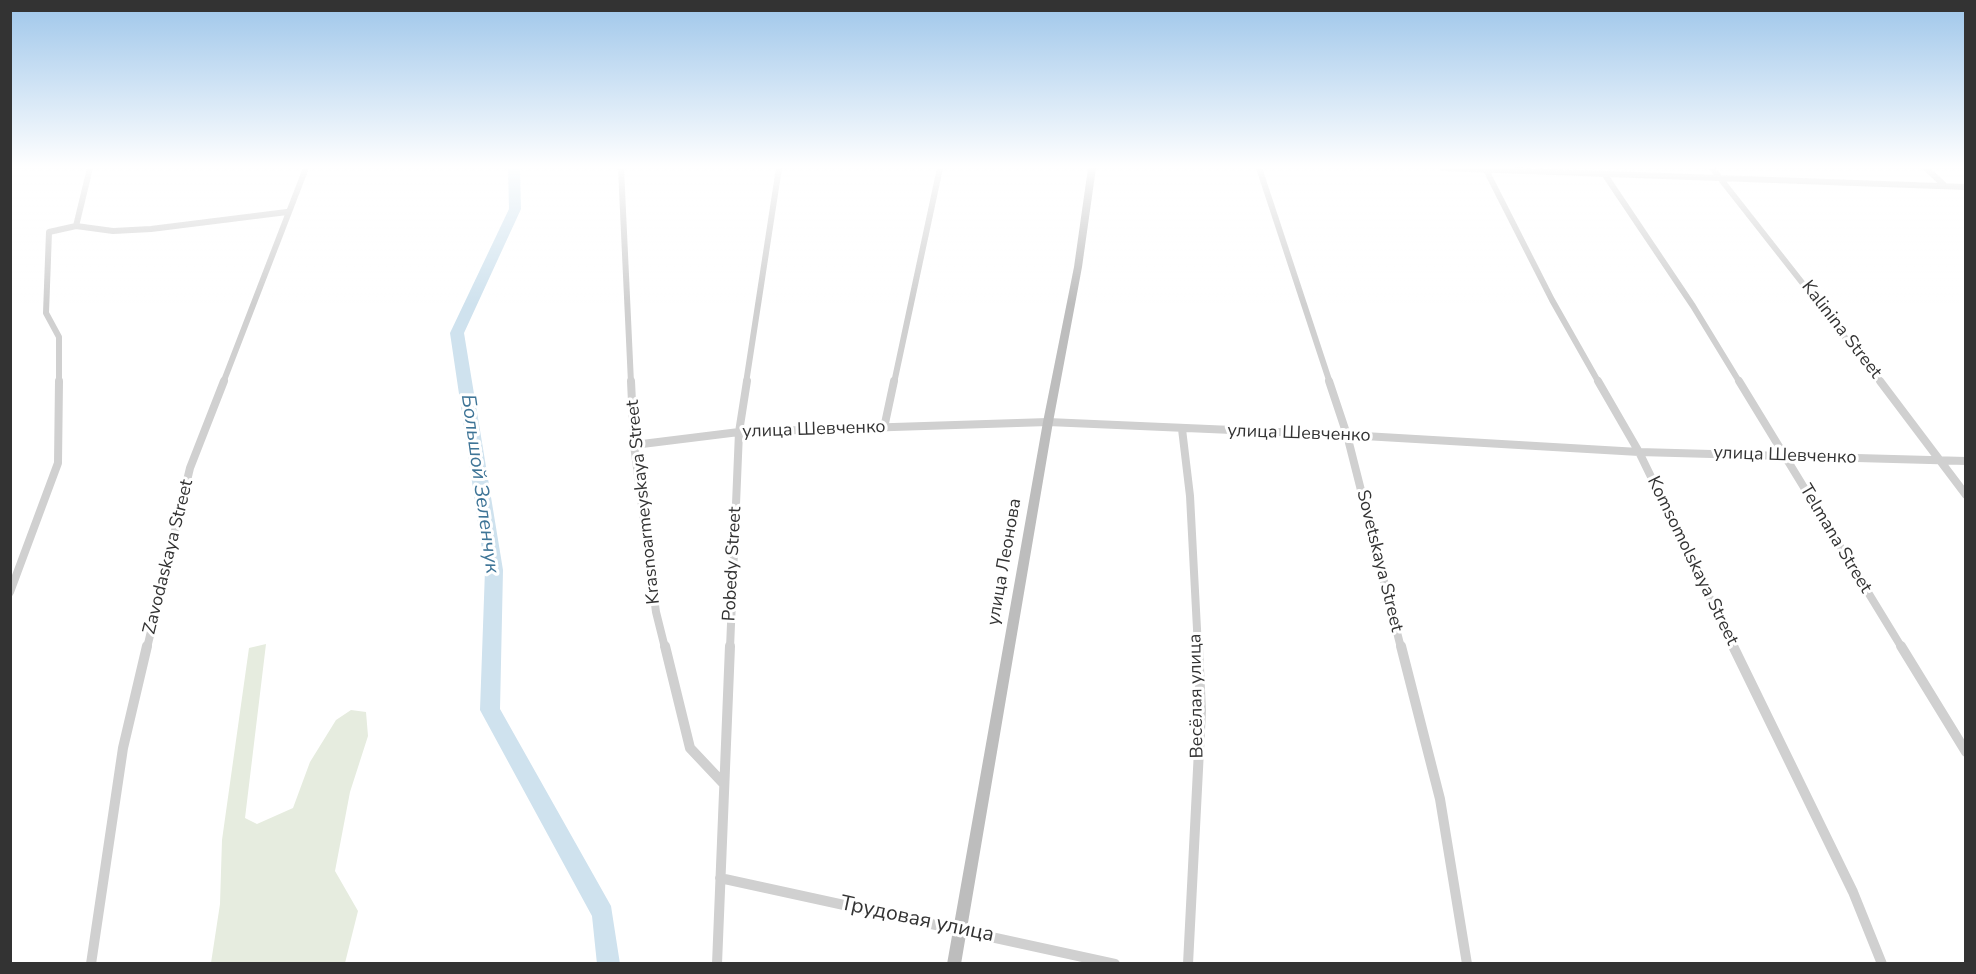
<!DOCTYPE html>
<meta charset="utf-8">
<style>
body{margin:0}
#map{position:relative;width:1976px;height:974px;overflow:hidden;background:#fff;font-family:"Nunito Sans",sans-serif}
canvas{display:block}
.frame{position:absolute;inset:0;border:12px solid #333;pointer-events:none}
</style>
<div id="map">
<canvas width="1976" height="974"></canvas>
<div class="frame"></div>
</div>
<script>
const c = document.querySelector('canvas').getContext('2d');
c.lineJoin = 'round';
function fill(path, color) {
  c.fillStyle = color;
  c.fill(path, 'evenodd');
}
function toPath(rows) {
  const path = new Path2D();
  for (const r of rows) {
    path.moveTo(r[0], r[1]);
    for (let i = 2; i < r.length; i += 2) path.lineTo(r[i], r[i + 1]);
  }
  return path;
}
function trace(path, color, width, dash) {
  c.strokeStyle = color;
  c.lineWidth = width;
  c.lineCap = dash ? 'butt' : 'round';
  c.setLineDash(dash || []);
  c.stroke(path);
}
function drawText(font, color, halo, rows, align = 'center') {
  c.font = font + ' "Nunito Sans",sans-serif';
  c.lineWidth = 6;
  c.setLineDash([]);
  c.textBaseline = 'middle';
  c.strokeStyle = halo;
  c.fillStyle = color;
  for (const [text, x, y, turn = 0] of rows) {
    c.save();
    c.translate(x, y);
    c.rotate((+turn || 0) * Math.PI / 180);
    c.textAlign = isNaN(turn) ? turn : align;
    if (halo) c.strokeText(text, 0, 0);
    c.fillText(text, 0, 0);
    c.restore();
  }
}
const green = toPath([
 [266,644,245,818,257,824,293,808,310,762,336,720,351,710,366,712,368,736,350,792,335,871,358,911,345,963,211,963,220,904,222,840,249,648]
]);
const river = toPath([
 [508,168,520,168,521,209,464,333,503,570,500,709,611,906,620,964,597,964,592,916,480,710,485,570,450,333,509,209,508,168]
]);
const streetFar2 = toPath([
 [621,168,631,383],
 [1259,168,1330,383],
 [1443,168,1966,187],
 [1485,168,1552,300,1599,383],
 [1712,168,1881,383],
 [1926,168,1945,186],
 [1605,175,1693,306,1740,383],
 [76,226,90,168],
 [59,383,59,337,46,313,49,232,76,226,113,231,151,229,287,212],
 [223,383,306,168],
 [746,383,779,168],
 [894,383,940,168]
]);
const streetFar1 = toPath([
 [631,381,634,445,656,612,665,648],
 [1329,381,1347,435,1401,648],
 [1598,381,1639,452,1734,648],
 [1739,381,1902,648],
 [1880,381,1966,495],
 [884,428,894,381],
 [1182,429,1190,496,1198,648],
 [634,445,739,432,1048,422,1347,435,1639,452,1966,461],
 [10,592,58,463,59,381],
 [147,648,190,468,224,381],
 [730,648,739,432,747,381]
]);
const street = toPath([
 [665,646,690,748,723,783],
 [1401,646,1440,799,1467,964],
 [1733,646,1853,892,1882,964],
 [1901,646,1966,752],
 [720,878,1115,964],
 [91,964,123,748,147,646],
 [717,964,730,646],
 [1188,964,1201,711,1198,646]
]);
const secondary = toPath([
 [1088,168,1096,168,1082,267,1053,422,961,964,947,964,1043,422,1074,267,1088,168]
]);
const streetNames = [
 ["Kalinina Street",1841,330,52],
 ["улица Шевченко",814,430,-2],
 ["улица Шевченко",1299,434,2],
 ["улица Шевченко",1785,456,2],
 ["Krasnoarmeyskaya Street",644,502,-96],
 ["Telmana Street",1835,539,59],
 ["Zavodaskaya Street",169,557,-76],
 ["Sovetskaya Street",1379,561,76],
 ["Komsomolskaya Street",1692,561,64],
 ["улица Леонова",1005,562,-80],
 ["Pobedy Street",733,564,-87],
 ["Весёлая улица",1197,696,-91]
];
const waterNames = [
 ["Большой Зеленчук",479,484,82]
];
const nearStreetnames = [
 ["Трудовая улица",917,920,12]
];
fill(green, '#e6ecdf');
fill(river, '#cfe2ee');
trace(streetFar2, '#d0d0d0', 6);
trace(streetFar1, '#d0d0d0', 8);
trace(street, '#d0d0d0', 10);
fill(secondary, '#bdbdbd');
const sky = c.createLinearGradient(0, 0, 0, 304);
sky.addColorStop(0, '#9ec6ea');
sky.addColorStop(0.55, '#fff');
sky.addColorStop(1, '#ffffff00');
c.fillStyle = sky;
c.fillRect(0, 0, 1976, 304);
drawText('18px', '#333', '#fff', streetNames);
drawText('italic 20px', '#3f7597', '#fff', waterNames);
drawText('21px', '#333', '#fff', nearStreetnames);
</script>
